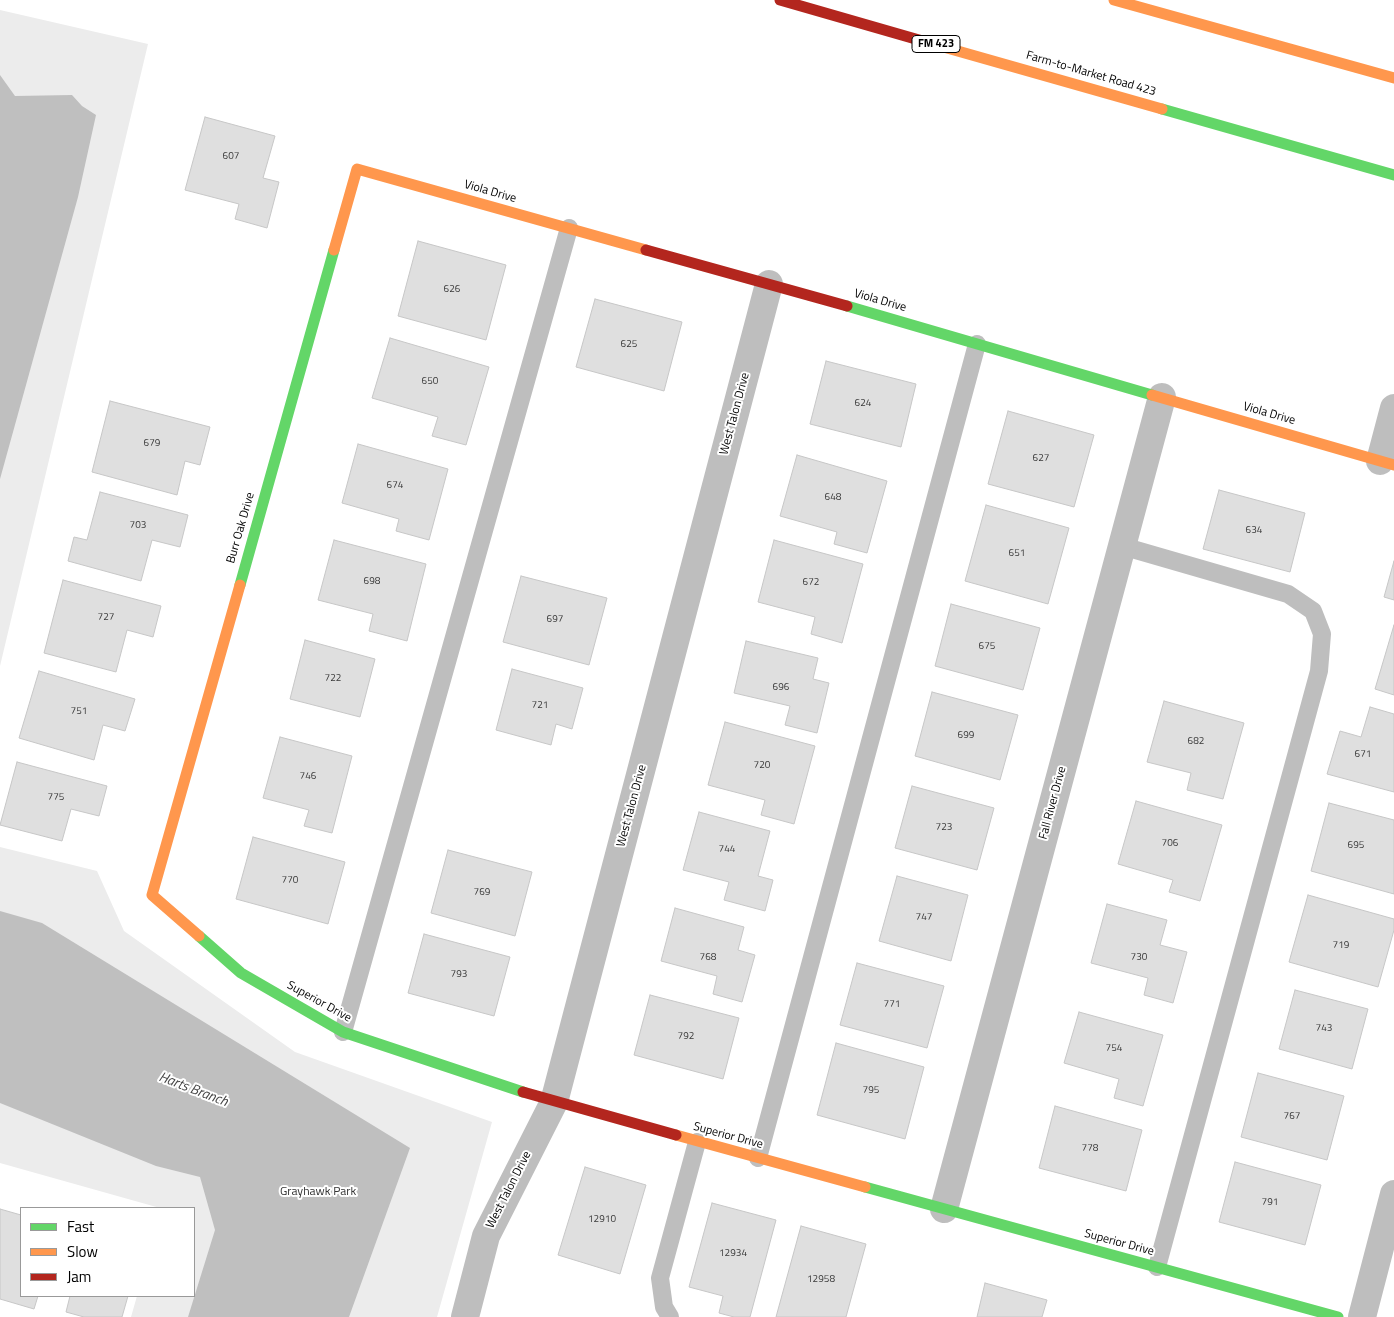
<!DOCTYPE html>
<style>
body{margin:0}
#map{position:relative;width:1394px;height:1317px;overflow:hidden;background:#fff;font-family:"Titillium Web",sans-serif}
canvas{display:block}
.legend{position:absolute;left:20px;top:1207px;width:175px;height:90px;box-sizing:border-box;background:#fff;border:1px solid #999;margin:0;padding:6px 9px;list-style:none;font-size:15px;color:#000}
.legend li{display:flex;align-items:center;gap:10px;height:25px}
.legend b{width:25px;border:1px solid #999}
</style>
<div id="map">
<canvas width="1394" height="1317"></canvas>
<ul class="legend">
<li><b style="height:6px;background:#63d668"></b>Fast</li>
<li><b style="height:6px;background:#ff974d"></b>Slow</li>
<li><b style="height:6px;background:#b3261e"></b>Jam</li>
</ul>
</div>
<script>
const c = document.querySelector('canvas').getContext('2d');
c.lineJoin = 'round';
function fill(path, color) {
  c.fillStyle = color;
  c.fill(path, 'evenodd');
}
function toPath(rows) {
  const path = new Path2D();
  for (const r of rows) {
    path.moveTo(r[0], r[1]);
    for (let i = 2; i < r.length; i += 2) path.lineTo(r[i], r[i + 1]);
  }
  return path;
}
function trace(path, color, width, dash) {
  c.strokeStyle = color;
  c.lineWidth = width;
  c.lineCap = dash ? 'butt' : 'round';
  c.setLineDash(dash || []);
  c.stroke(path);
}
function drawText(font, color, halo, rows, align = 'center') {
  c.font = font + ' "Titillium Web",sans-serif';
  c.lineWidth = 4;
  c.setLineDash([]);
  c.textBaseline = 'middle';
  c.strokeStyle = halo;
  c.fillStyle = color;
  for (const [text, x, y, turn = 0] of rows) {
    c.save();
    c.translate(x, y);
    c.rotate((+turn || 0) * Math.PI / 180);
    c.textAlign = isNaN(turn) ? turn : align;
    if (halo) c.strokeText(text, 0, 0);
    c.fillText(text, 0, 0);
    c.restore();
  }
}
const green = toPath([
 [0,10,148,44,0,666],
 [0,847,97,871,124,931,295,1052,492,1122,437,1317,131,1317,137,1296,194,1296,194,1208,160,1208,0,1163]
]);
const water = toPath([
 [0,75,15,96,72,95,82,106,96,115,78,197,0,479],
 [0,911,42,923,410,1148,349,1317,188,1317,215,1230,200,1177,156,1166,0,1103]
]);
const building = toPath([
 [205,117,275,136,263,178,279,182,267,228,235,219,239,204,185,190,205,117],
 [418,241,506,265,486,340,398,316,418,241],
 [595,299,682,322,664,391,576,367,595,299],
 [390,338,489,367,466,445,432,436,438,417,372,398,390,338],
 [826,361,916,384,901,447,810,424,826,361],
 [110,401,210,427,200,465,185,461,177,495,92,472,110,401],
 [1008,411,1094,435,1074,507,988,484,1008,411],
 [358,444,448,469,429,540,396,531,399,519,342,503,358,444],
 [797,455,887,481,867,553,834,544,837,532,780,516,797,455],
 [1219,490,1305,513,1290,572,1203,549,1219,490],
 [100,492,188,515,180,547,152,540,141,581,68,561,74,537,87,540,100,492],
 [986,505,1069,528,1048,604,965,581,986,505],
 [334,540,426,564,407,641,369,631,373,614,318,600,334,540],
 [774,540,863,564,842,643,811,634,815,617,758,602,774,540],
 [1394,561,1394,600,1384,597,1394,561],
 [521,576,607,598,589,665,503,642,521,576],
 [63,580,161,606,153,637,127,630,116,672,44,653,63,580],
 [951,604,1040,628,1023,690,935,666,951,604],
 [1394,625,1394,695,1375,689,1394,625],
 [305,640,375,659,360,717,290,699,305,640],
 [746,641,818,658,813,679,829,683,817,733,785,725,790,706,734,693,746,641],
 [512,669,583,688,572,729,556,724,551,745,496,730,512,669],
 [39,671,135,699,125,731,103,725,94,760,19,738,39,671],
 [932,692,1018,715,1000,780,915,756,932,692],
 [1164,701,1244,723,1223,799,1187,790,1191,773,1147,762,1164,701],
 [1370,707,1394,714,1394,792,1327,774,1340,731,1361,737,1370,707],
 [725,722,815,746,794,824,761,815,765,800,708,785,725,722],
 [280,737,352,756,332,833,304,826,309,810,263,798,280,737],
 [17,762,107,786,99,816,71,809,62,841,0,825,17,762],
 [912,786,994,808,977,870,895,848,912,786],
 [1136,801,1222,825,1200,901,1169,892,1173,880,1118,864,1136,801],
 [1329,803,1394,820,1394,894,1311,871,1329,803],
 [699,812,770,831,758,876,773,880,765,911,724,900,729,882,683,870,699,812],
 [253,837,345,862,328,924,236,899,253,837],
 [448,850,532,872,515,936,431,913,448,850],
 [897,876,968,895,951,961,879,941,897,876],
 [1308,895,1394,919,1394,930,1378,987,1289,962,1308,895],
 [1107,904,1167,920,1160,945,1187,952,1173,1003,1144,995,1148,978,1091,963,1107,904],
 [675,908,744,927,738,950,755,955,742,1002,713,994,717,976,661,961,675,908],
 [424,934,510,957,494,1016,408,993,424,934],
 [857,963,944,986,927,1048,840,1025,857,963],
 [1295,990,1368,1009,1352,1069,1279,1049,1295,990],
 [650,995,739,1018,723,1079,634,1055,650,995],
 [1079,1012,1163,1035,1143,1106,1114,1098,1119,1079,1064,1063,1079,1012],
 [836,1043,924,1067,905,1139,817,1115,836,1043],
 [1258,1073,1344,1096,1327,1160,1241,1137,1258,1073],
 [1055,1106,1142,1130,1126,1191,1039,1168,1055,1106],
 [1235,1162,1321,1185,1305,1245,1219,1222,1235,1162],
 [585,1167,646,1185,620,1274,558,1255,585,1167],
 [712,1203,776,1220,750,1317,734,1317,719,1313,723,1296,689,1287,712,1203],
 [0,1209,21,1215,21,1296,38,1296,34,1309,0,1299,0,1209],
 [801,1226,866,1244,846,1317,776,1317,801,1226],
 [985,1283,1047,1300,1042,1317,977,1317,985,1283],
 [70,1296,128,1296,122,1317,84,1317,66,1312,70,1296]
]);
const lane = toPath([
 [1122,546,1288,594,1313,611,1322,634,1319,671,1157,1267],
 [343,1032,569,228],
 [758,1158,977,344],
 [670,1317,664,1307,660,1278,697,1142]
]);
const street = toPath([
 [1380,461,1394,408],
 [944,1209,1162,397],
 [465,1317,486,1236,554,1102,769,284],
 [1362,1317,1394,1194]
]);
const fast = toPath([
 [1162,109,1394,175],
 [847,306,1152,395],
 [240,585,334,250],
 [199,936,241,973,343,1032,523,1092],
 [865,1187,1338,1317]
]);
const slow = toPath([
 [1114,0,1394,78],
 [926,42,1162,109],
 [334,250,357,169,646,250],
 [1152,395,1394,465],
 [199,936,152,895,240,585],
 [676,1135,865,1187]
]);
const jam = toPath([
 [780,0,926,42],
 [646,250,847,306],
 [523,1092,676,1135]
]);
const numberNames = [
 ["607",231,157],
 ["626",452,290],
 ["625",629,345],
 ["650",430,382],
 ["624",863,404],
 ["679",152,444],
 ["627",1041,459],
 ["674",395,486],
 ["648",833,498],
 ["703",138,526],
 ["634",1254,531],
 ["651",1017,554],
 ["698",372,582],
 ["672",811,583],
 ["727",106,618],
 ["697",555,620],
 ["675",987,647],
 ["722",333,679],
 ["696",781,688],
 ["721",540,706],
 ["751",79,712],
 ["699",966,736],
 ["682",1196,742],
 ["671",1363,755],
 ["720",762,766],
 ["746",308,777],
 ["775",56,798],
 ["723",944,828],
 ["706",1170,844],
 ["695",1356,846],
 ["744",727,850],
 ["770",290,881],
 ["769",482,893],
 ["747",924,918],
 ["719",1341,946],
 ["768",708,958],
 ["730",1139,958],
 ["793",459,975],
 ["771",892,1005],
 ["743",1324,1029],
 ["792",686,1037],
 ["754",1114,1049],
 ["795",871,1091],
 ["767",1292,1117],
 ["778",1090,1149],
 ["791",1270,1203],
 ["12910",602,1220],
 ["12934",733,1254],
 ["12958",821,1280]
];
const shields = [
 [936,44,48]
];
const shieldNames = [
 ["FM 423",936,44]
];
const streetNames = [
 ["Farm-to-Market Road 423",1091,74,16],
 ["Viola Drive",490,192,16],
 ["Viola Drive",880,301,16],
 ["West Talon Drive",735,414,-75],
 ["Viola Drive",1269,414,16],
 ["Burr Oak Drive",241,528,-74],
 ["Fall River Drive",1053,803,-75],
 ["West Talon Drive",632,806,-75],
 ["Superior Drive",319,1002,29],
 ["Superior Drive",728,1136,15],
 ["West Talon Drive",509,1190,-63],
 ["Superior Drive",1119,1243,15]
];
const parkNames = [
 ["Grayhawk Park",318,1192]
];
const waterNames = [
 ["Harts Branch",193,1090,21]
];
fill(green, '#ececec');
fill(water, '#bfbfbf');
fill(building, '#dfdfdf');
trace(building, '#c7c7c7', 1);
trace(lane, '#bebebe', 18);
trace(street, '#bebebe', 28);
trace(fast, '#63d668', 11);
trace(slow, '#ff974d', 11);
trace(jam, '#b3261e', 11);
drawText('10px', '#383838', null, numberNames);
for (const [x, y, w] of shields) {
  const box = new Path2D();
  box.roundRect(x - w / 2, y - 8.5, w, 17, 4);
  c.fillStyle = '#fff';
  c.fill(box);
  trace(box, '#000', 1);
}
drawText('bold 11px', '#000', null, shieldNames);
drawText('12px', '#000', '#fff', streetNames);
drawText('12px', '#333', '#fff', parkNames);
drawText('italic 14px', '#444', '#fff', waterNames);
</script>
